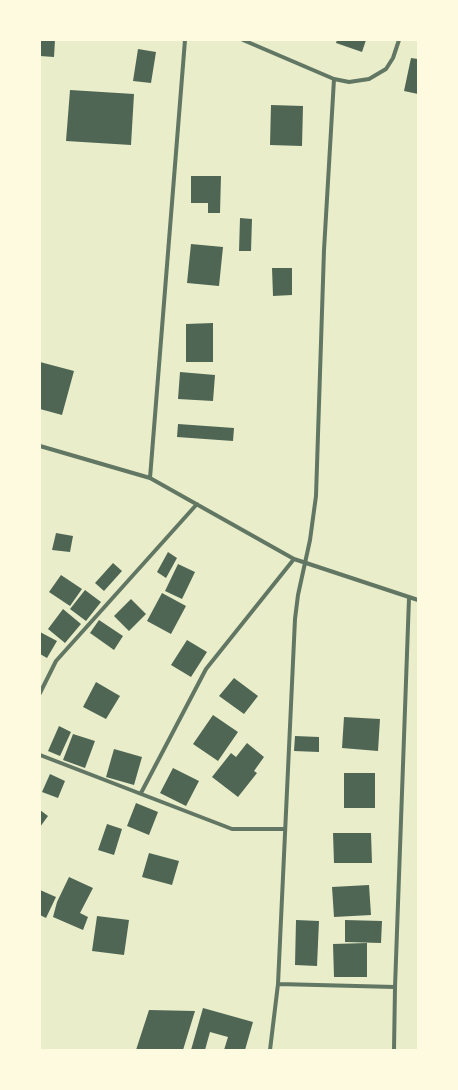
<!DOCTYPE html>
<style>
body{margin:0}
#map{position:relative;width:458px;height:1090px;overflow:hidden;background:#e9edc9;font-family:Poppins,sans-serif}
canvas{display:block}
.frame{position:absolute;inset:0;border:41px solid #fefae0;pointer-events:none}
</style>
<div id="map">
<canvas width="458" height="1090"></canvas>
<div class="frame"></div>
</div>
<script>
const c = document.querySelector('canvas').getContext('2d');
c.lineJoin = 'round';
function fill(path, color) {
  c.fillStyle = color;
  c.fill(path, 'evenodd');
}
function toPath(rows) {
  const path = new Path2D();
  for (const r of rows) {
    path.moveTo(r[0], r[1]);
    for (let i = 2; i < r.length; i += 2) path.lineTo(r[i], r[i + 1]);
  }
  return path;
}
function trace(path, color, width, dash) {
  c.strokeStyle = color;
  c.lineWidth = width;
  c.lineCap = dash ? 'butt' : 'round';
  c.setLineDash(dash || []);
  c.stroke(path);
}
const building = toPath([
 [40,40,55,40,54,57,40,56],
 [337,40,366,40,362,52,336,43],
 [138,49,156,52,151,83,133,81],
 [411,58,418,59,418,94,404,91],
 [70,90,134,94,131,145,66,141],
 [271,105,303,106,302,146,270,145],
 [191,176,221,176,220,213,208,213,208,203,191,203],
 [240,218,252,219,251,251,239,251],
 [191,244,223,247,219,286,187,283],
 [272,268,292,268,292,295,273,296],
 [213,323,213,362,186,362,186,324],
 [40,362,74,371,62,415,40,409],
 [180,372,215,375,213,401,178,399],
 [178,424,234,428,233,441,177,437],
 [56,533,73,536,70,552,52,550],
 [168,552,177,558,166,578,157,572],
 [113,563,122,571,104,591,95,583],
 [178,564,195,572,182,599,165,591],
 [61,575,82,589,70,606,49,592],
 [85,590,101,602,86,621,70,609],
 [162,593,186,606,171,634,147,621],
 [131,599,146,614,129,631,114,616],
 [63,609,81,624,65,643,48,629],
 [99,620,123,636,114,650,90,633],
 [40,632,57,641,47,658,40,654],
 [187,640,207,652,191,677,171,665],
 [234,678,258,696,244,714,219,696],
 [96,682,120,696,106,719,83,707],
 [213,715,238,732,218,761,193,744],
 [344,717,380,719,378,751,342,748],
 [59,726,71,732,60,756,48,751],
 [73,734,95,741,85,768,63,760],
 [295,736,319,737,319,752,294,751],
 [247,743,264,757,254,771,257,773,238,797,212,777,231,753,236,757],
 [114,749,142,757,134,785,106,777],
 [173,768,199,781,186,806,160,793],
 [344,773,375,773,375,808,344,808],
 [50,774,65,781,58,798,42,792],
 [136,803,158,812,149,835,127,826],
 [40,810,48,816,40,827],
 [107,824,122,829,114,855,98,850],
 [333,833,371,833,372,863,334,863],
 [149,853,179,861,172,885,142,877],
 [69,877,93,888,80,913,88,917,83,930,53,917,57,902],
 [369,885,371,915,334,917,332,887],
 [40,890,56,897,46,918,40,915],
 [97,916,129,920,124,955,92,951],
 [296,920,319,921,317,966,295,965],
 [345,920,382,921,381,943,345,942],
 [367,943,367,977,334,977,333,944],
 [203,1008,253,1022,245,1050,224,1050,228,1037,210,1032,205,1050,191,1050],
 [149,1010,195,1011,183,1050,136,1050]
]);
const minor = toPath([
 [243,40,334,79,349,82,369,79,386,69,393,58,399,40],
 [40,446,150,478,294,559,418,600],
 [150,478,185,40],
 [40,693,56,661,197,504],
 [40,755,232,829,285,829],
 [141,793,206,669,294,559],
 [278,984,395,987],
 [270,1050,278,984,295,619,298,595,310,540,316,496,324,250,334,79],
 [394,1050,395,987,409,598]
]);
fill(building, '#4f6655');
trace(minor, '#617663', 4);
</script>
